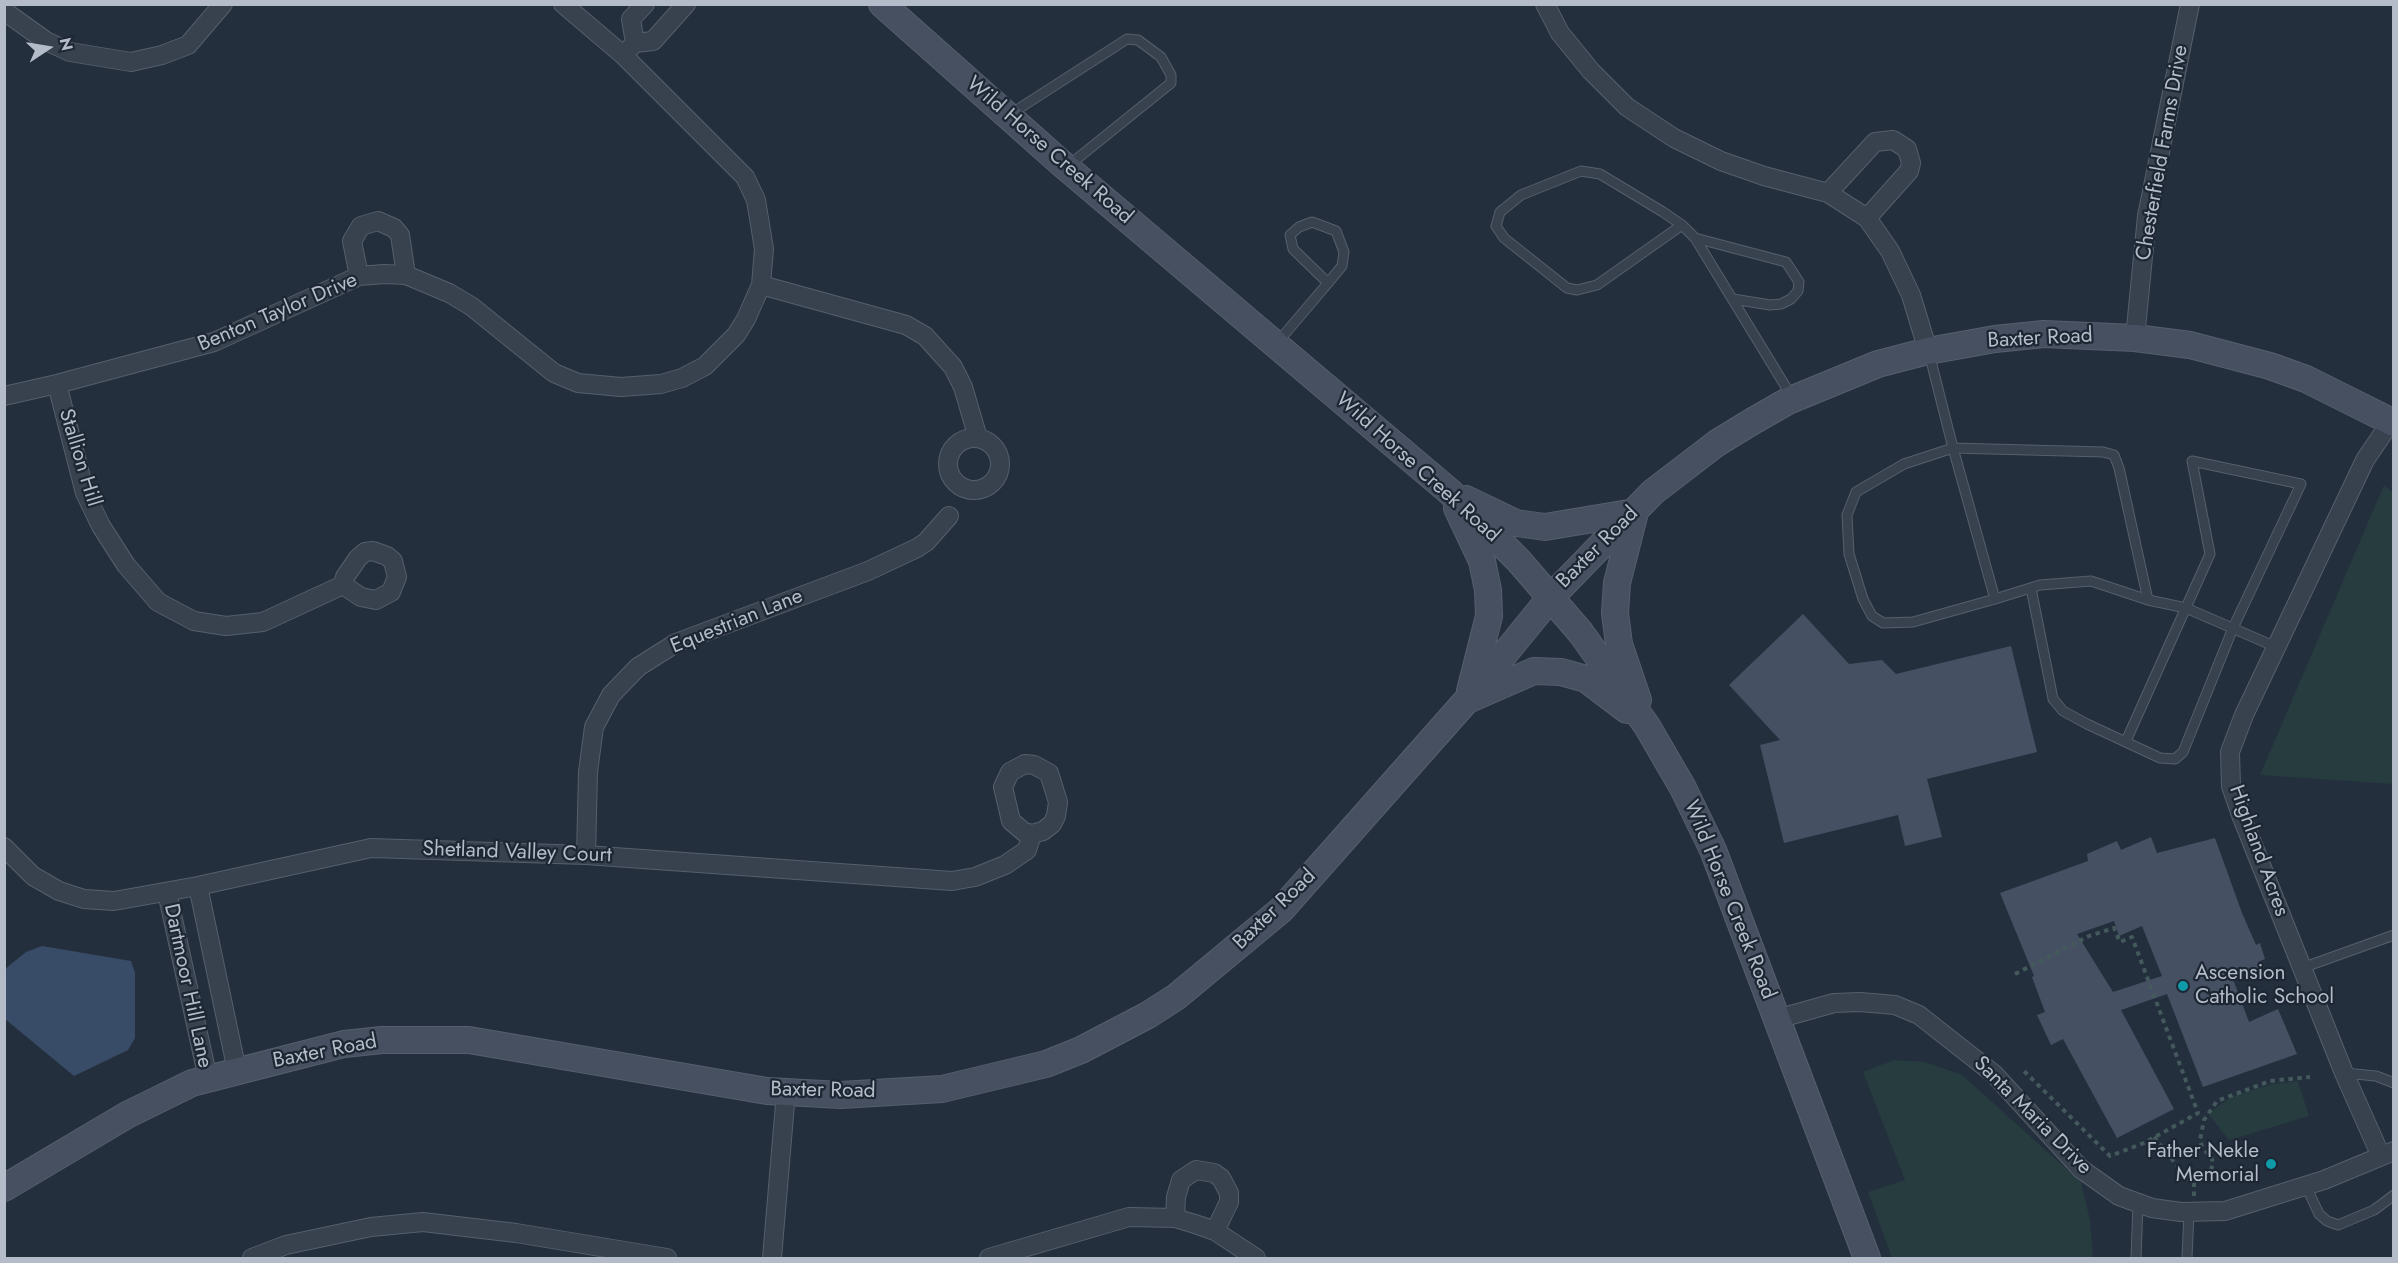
<!DOCTYPE html>
<style>
body{margin:0}
#map{position:relative;width:2398px;height:1263px;overflow:hidden;background:#242f3e;font-family:Jost,sans-serif}
canvas{display:block}
.frame{position:absolute;inset:0;border:6px solid #b4bcc9;pointer-events:none}
.north{position:absolute;left:18px;top:18px;width:60px;height:60px;-webkit-text-stroke:4px #1d2633;paint-order:stroke;rotate:78deg;font-size:16px;font-weight:700;line-height:24px;text-align:center;color:#b4bcc9}
.north::after{content:'';display:block;margin:auto;width:21px;height:27px;background:#b4bcc9;clip-path:polygon(50% 0,100% 100%,50% 72%,0 100%)}
</style>
<div id="map">
<canvas width="2398" height="1263"></canvas>
<div class="frame"></div>
<div class="north">N</div>
</div>
<script>
const c = document.querySelector('canvas').getContext('2d');
c.lineJoin = 'round';
function fill(path, color) {
  c.fillStyle = color;
  c.fill(path, 'evenodd');
}
function toPath(rows) {
  const path = new Path2D();
  for (const r of rows) {
    if (r.length === 3) {
      path.moveTo(r[0] + r[2], r[1]);
      path.arc(r[0], r[1], r[2], 0, 2 * Math.PI);
      continue;
    }
    path.moveTo(r[0], r[1]);
    for (let i = 2; i < r.length; i += 2) path.lineTo(r[i], r[i + 1]);
  }
  return path;
}
function trace(path, color, width, dash) {
  c.strokeStyle = color;
  c.lineWidth = width;
  c.lineCap = dash ? 'butt' : 'round';
  c.setLineDash(dash || []);
  c.stroke(path);
}
function drawText(font, color, halo, rows, align = 'center') {
  c.font = font + ' Jost,sans-serif';
  c.lineWidth = 4.5;
  c.setLineDash([]);
  c.textBaseline = 'middle';
  c.strokeStyle = halo;
  c.fillStyle = color;
  for (const [text, x, y, turn = 0] of rows) {
    c.save();
    c.translate(x, y);
    c.rotate((+turn || 0) * Math.PI / 180);
    c.textAlign = isNaN(turn) ? turn : align;
    if (halo) c.strokeText(text, 0, 0);
    c.fillText(text, 0, 0);
    c.restore();
  }
}
const green = toPath([
 [2384,485,2394,493,2393,784,2260,775],
 [1894,1060,1925,1062,1962,1075,2081,1182,2090,1220,2093,1258,1892,1258,1868,1192,1905,1180,1863,1072],
 [2298,1081,2309,1116,2229,1140,2210,1116,2214,1109,2233,1096,2273,1084]
]);
const water = toPath([
 [42,946,131,961,135,973,135,1038,128,1050,74,1076,5,1019,5,969,26,952]
]);
const building = toPath([
 [1803,614,1849,664,1882,660,1896,674,2011,646,2037,752,1927,779,1942,837,1905,846,1898,815,1784,843,1760,745,1780,740,1729,685],
 [2151,837,2157,853,2215,838,2242,913,2256,945,2260,943,2265,959,2258,962,2261,969,2233,979,2249,1022,2278,1009,2297,1054,2203,1087,2167,994,2121,1010,2174,1109,2117,1138,2063,1039,2051,1045,2037,1015,2045,1012,2032,977,2034,976,2000,893,2088,861,2087,854,2117,841,2121,850],
 [2114,921,2119,936,2142,926,2162,976,2113,992,2077,934]
]);
const path = toPath([
 [2015,974,2089,936,2114,928,2120,942,2132,937,2198,1113,2144,1143,2110,1156,2023,1070],
 [2154,1137,2188,1179,2194,1180],
 [2194,1196,2194,1180,2209,1173,2213,1165,2212,1159,2202,1147,2200,1140,2204,1120,2217,1101,2270,1081,2310,1077]
]);
const lane = toPath([
 [1009,115,1127,39,1138,40,1161,57,1171,75,1171,83,1068,166],
 [1682,225,1597,285,1577,290,1567,288,1504,238,1496,226,1500,212,1521,195,1581,171,1600,174,1663,212,1682,225,1695,238,1792,397],
 [1695,238,1786,262,1799,282,1798,291,1791,299,1781,304,1770,305,1733,299],
 [1277,343,1328,283,1342,266,1344,252,1336,231,1312,222,1299,227,1290,235,1293,249,1328,283],
 [1929,353,1953,448,1995,599,1913,622,1883,623,1872,616,1863,599,1849,554,1847,515,1856,492,1904,464,1953,448,2103,452,2114,455,2119,468,2148,600,2186,608,2276,647],
 [2031,588,2053,699,2063,711,2087,724,2160,758,2175,759,2183,752,2233,628,2301,484,2192,461,2210,554,2126,741],
 [1995,599,2040,585,2091,581,2148,600],
 [2302,968,2394,935],
 [2344,1073,2376,1076,2394,1083],
 [2306,1186,2319,1214,2327,1221,2338,1225,2374,1210,2394,1195],
 [2136,1258,2138,1203],
 [2187,1258,2189,1212]
]);
const street = toPath([
 [1545,4,1560,33,1591,71,1627,107,1674,138,1721,161,1764,176,1828,193,1867,218,1890,251,1911,295,1928,351],
 [4,11,46,41,70,52,131,62,162,55,188,45,223,4],
 [635,43,631,19,645,4],
 [623,55,635,43,653,41,686,4],
 [1828,193,1875,142,1893,140,1907,149,1911,163,1909,171,1867,218],
 [359,276,352,241,361,226,378,221,394,228,400,235,406,275],
 [761,285,906,325,925,336,953,367,963,387,978,438],
 [2135,338,2147,216,2190,4],
 [57,384,85,493,101,526,126,565,158,602,194,621,226,626,263,622,343,585],
 [4,396,57,384,214,342,359,276,384,274,406,275,449,293,471,306,554,373,578,383,621,387,661,384,682,378,705,366,736,335,746,319,761,285,764,249,756,200,745,177,623,55,563,4],
 [974,464,26],
 [373,551,387,556,393,561,397,577,391,592,376,600,361,597,343,585,345,577,358,558,365,552,373,551],
 [1025,764,1034,765,1049,773,1058,802,1056,816,1052,824,1043,831,1032,834,1024,832,1011,821,1003,787,1010,772,1025,764],
 [4,847,33,876,59,891,84,899,114,901,198,886,371,848,586,855,952,881,975,877,1005,865,1027,850,1032,834],
 [586,855,588,772,594,727,611,695,638,667,676,643,868,571,917,548,926,542,949,516],
 [198,886,237,1071],
 [167,892,208,1079],
 [1777,1019,1834,1003,1860,1002,1895,1005,1919,1015,1994,1074,2081,1169,2119,1196,2152,1208,2181,1212,2225,1211,2324,1180,2394,1151],
 [2380,1154,2344,1073,2241,815,2231,786,2230,752,2244,715,2365,460,2394,417],
 [1175,1218,1176,1197,1181,1180,1196,1170,1214,1173,1221,1178,1229,1193,1229,1202,1215,1231],
 [252,1258,286,1245,371,1227,423,1222,516,1233,667,1258],
 [772,1258,786,1092],
 [989,1258,1129,1217,1175,1218,1195,1224,1215,1231,1256,1258]
]);
const secondary = toPath([
 [882,4,1061,163,1450,492,1519,561,1581,633,1647,726,1683,788,1713,850,1867,1258],
 [1466,499,1516,523,1545,527,1635,512],
 [1457,508,1482,561,1488,590,1489,616,1470,691],
 [1635,512,1617,583,1615,613,1619,644,1638,700],
 [1470,699,1534,671,1561,672,1586,679,1627,710],
 [4,1188,127,1115,192,1083,344,1044,382,1040,469,1040,767,1091,841,1095,942,1089,1046,1064,1081,1050,1148,1015,1176,997,1281,910,1467,700,1551,597,1653,492,1717,443,1753,421,1788,401,1878,364,1928,351,1995,339,2044,334,2135,338,2190,345,2270,366,2306,379,2394,423]
]);
const markers = [
 [2183,986,6,"#0f9aa8"],
 [2271,1164,6,"#0f9aa8"]
];
const streetNames = [
 ["Wild Horse Creek Road",1049,151,41],
 ["Chesterfield Farms Drive",2163,153,-80],
 ["Benton Taylor Drive",278,313,-23],
 ["Baxter Road",2040,339,-3],
 ["Stallion Hill",79,458,73],
 ["Wild Horse Creek Road",1417,468,42],
 ["Baxter Road",1598,548,-45],
 ["Equestrian Lane",737,622,-22],
 ["Highland Acres",2258,851,70],
 ["Shetland Valley Court",517,853,2],
 ["Wild Horse Creek Road",1729,900,68],
 ["Baxter Road",1275,910,-44],
 ["Dartmoor Hill Lane",187,986,78],
 ["Baxter Road",325,1052,-11],
 ["Baxter Road",823,1091,1],
 ["Santa Maria Drive",2032,1116,45]
];
const poiNames = [
 ["Ascension",2195,974],
 ["Catholic School",2195,998],
 ["Father Nekle",2259,1152,"right"],
 ["Memorial",2259,1176,"right"]
];
fill(green, '#263c3f');
fill(water, '#394c67');
fill(building, '#455162');
trace(lane, '#565f6c', 11);
trace(street, '#565f6c', 20);
trace(secondary, '#565f6c', 28);
trace(path, '#44595c', 4, [4.5, 4.5]);
trace(lane, '#38414e', 9);
trace(street, '#38414e', 18);
trace(secondary, '#465061', 26);
for (const [x, y, r, color] of markers) {
  const dot = new Path2D();
  dot.arc(x, y, r, 0, 2 * Math.PI);
  c.fillStyle = color;
  c.fill(dot);
  trace(dot, '#1d2633', 2);
}
drawText('21px', '#b4bcc9', '#1d2633', streetNames);
drawText('21px', '#b4bcc9', '#1d2633', poiNames, 'left');
</script>
